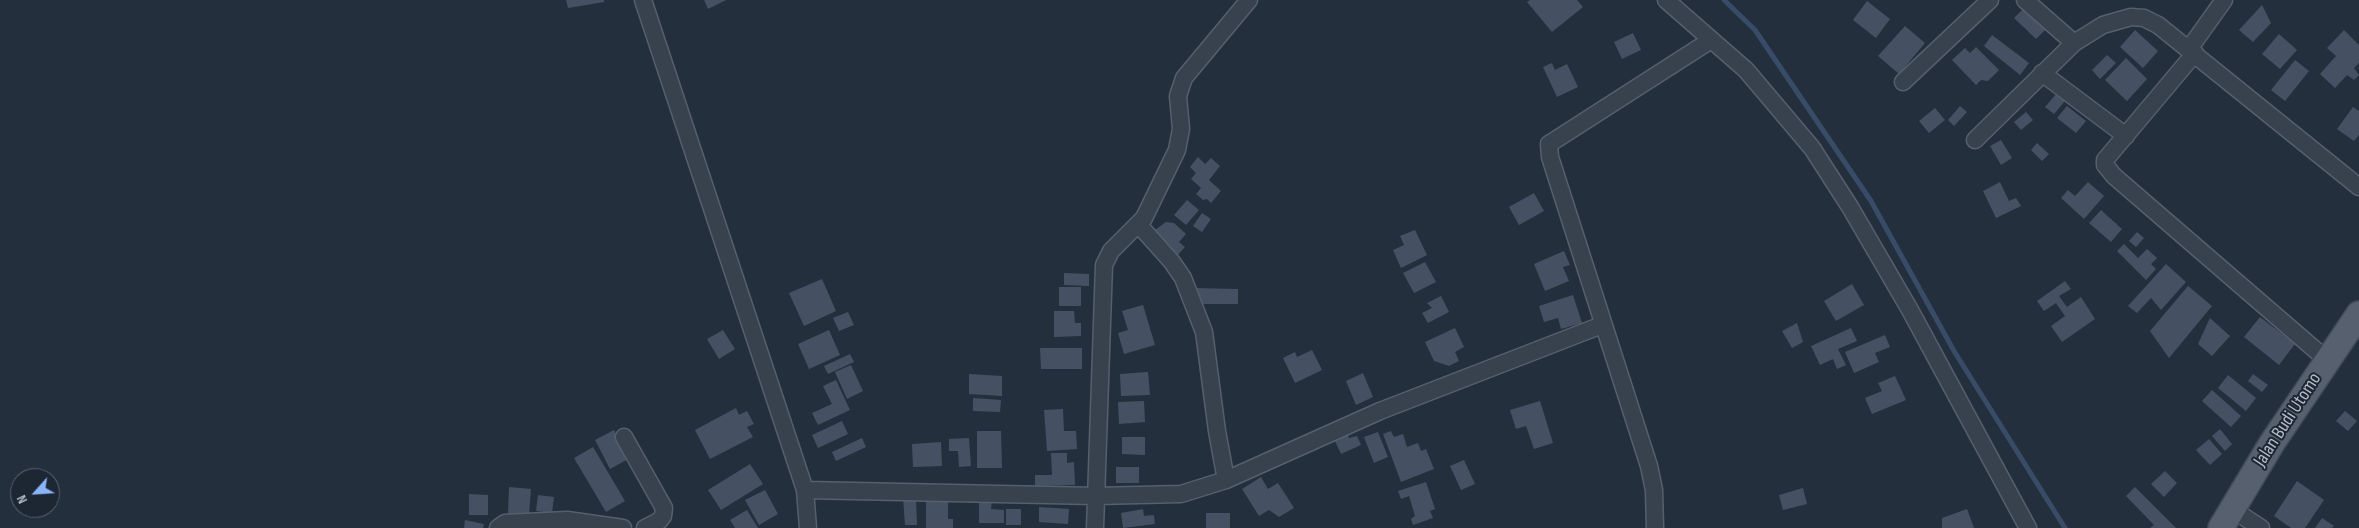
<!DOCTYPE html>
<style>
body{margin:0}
#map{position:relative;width:2359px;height:528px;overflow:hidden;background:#242f3e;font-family:"Sofia Sans Condensed",sans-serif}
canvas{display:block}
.north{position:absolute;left:10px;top:468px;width:50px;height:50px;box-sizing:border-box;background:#1d2633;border:1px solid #59626f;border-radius:50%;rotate:244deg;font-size:14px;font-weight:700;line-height:20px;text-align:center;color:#b4bcc9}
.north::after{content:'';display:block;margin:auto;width:18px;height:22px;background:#8ab4f8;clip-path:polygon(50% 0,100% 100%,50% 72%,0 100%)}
</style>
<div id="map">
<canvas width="2359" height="528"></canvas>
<div class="north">N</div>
</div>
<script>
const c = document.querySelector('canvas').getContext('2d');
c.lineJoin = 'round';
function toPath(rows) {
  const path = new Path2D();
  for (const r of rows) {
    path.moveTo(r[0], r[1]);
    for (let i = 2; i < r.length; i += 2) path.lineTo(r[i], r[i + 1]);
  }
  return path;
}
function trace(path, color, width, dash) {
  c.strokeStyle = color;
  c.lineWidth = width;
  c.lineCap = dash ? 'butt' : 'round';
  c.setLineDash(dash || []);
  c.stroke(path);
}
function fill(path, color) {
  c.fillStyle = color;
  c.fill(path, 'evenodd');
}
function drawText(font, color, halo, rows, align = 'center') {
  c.font = font + ' "Sofia Sans Condensed",sans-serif';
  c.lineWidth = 4;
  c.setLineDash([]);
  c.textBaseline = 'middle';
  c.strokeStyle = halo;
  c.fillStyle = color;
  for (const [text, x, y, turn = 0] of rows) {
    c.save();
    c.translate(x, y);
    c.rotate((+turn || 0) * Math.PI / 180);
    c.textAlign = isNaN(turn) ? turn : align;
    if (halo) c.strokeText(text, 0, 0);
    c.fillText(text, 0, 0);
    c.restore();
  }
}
const stream = toPath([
 [1724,0,1755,30,1871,201,1954,351,2065,528]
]);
const building = toPath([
 [566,0,604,0,604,2,568,8],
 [704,0,726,0,708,9],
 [1530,0,1577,0,1583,7,1552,32,1527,2],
 [1867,1,1890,19,1876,38,1853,20],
 [2262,5,2271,23,2253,42,2239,30],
 [2024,8,2046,29,2036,39,2014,18],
 [1905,26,1925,43,1899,74,1878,56],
 [2135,30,2158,51,2143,68,2120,47],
 [2344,30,2359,45,2359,63,2354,68,2359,75,2354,80,2347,75,2335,88,2320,74,2336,56,2327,48],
 [1633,33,1641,50,1622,59,1614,42],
 [2279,34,2297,50,2280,69,2262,54],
 [1992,35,2029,63,2020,75,1984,46],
 [1976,47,1999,70,1988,81,1981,80,1976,85,1952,60,1965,48,1970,53],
 [2107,55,2116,63,2100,79,2092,70],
 [2126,58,2147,79,2127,101,2105,80],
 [2295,60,2309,71,2285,101,2271,90],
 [1552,63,1555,70,1567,64,1578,87,1557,97,1543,67],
 [2057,93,2065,101,2054,114,2045,107],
 [1960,106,1967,112,1954,126,1948,120],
 [2067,106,2086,121,2076,133,2057,118],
 [2353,107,2359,111,2359,135,2354,141,2337,129],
 [1935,108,1945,120,1929,133,1919,121],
 [2026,112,2033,120,2021,130,2014,122],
 [2001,140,2012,158,2001,165,1990,146],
 [2037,143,2049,154,2042,161,2031,150],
 [1198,157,1205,164,1211,158,1220,166,1209,180,1221,191,1211,203,1207,199,1203,200,1196,194,1201,188,1191,179,1196,173,1190,167],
 [2000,182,2009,201,2016,198,2021,206,1996,218,1983,191],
 [2088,182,2104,196,2084,219,2061,198,2068,190,2075,196],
 [1534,193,1544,211,1519,225,1509,207],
 [1187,200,1199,210,1186,225,1174,215],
 [2101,210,2122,229,2111,242,2089,223],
 [1202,213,1211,219,1202,232,1193,226],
 [1166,222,1174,223,1186,234,1179,242,1185,247,1177,256,1151,233],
 [1415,230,1427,255,1401,268,1393,250,1404,245,1400,236],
 [2137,232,2144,238,2136,247,2129,241],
 [2124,244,2138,258,2147,249,2157,258,2151,264,2156,269,2146,280,2117,251],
 [1564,251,1570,265,1563,267,1569,281,1545,291,1534,264],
 [1425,262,1436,282,1414,293,1403,273],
 [2166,264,2186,282,2161,310,2151,298,2137,313,2128,306],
 [1064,273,1089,274,1089,286,1064,285],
 [822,279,836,311,804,326,789,293],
 [2065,281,2071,289,2059,296,2067,307,2081,297,2095,319,2062,342,2051,326,2065,316,2056,303,2044,311,2037,301],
 [1852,284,1864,305,1836,321,1824,301],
 [2188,286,2212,306,2169,358,2150,331],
 [1059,287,1081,287,1081,306,1059,306],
 [1195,288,1238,289,1238,304,1200,304],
 [1573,295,1582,323,1561,329,1558,318,1544,322,1539,306],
 [1441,296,1449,312,1428,323,1422,313,1432,308,1427,303],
 [1143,305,1155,345,1124,354,1118,333,1128,330,1122,311],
 [1054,311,1074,311,1075,323,1081,323,1081,336,1054,337],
 [848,312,854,325,839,331,833,318],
 [2260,317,2295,344,2279,365,2244,337],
 [2210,318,2230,336,2212,356,2198,344],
 [1797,323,1803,342,1792,348,1782,331],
 [1455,328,1464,347,1455,352,1459,361,1449,366,1434,361,1425,342],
 [1851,328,1857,341,1838,349,1846,365,1837,369,1833,359,1820,365,1811,346],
 [723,330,735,349,719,359,707,339],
 [829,330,840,355,809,369,798,344],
 [1885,335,1890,347,1875,353,1879,362,1854,373,1845,352],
 [1040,348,1082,348,1082,369,1041,369],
 [1312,350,1322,370,1295,383,1283,358,1295,352,1297,357],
 [850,354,854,362,828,374,824,366],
 [851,365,863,391,847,399,835,372],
 [1148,372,1150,395,1121,396,1120,374],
 [1363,373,1373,397,1356,405,1346,381],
 [969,374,1002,376,1002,396,969,394],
 [2253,374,2268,385,2262,392,2248,381],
 [2228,375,2256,398,2246,411,2218,388],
 [1895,376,1906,400,1872,414,1865,398,1882,391,1878,383],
 [836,380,850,410,818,425,812,413,832,404,823,386],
 [2212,390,2241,416,2231,427,2202,401],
 [973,398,1001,400,1000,412,973,411],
 [1144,401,1145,422,1119,424,1118,402],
 [1540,401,1553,443,1534,449,1526,426,1516,429,1510,410],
 [736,408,739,415,747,411,754,424,747,427,753,437,710,459,695,430],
 [1063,409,1064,431,1076,431,1077,449,1047,451,1044,410],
 [2345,411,2357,421,2348,431,2336,421],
 [842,421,848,434,818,448,812,435],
 [2220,429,2232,444,2225,451,2212,436],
 [614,430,630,458,610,469,595,440],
 [977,431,1001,431,1002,468,977,468],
 [1391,431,1394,437,1403,434,1407,447,1418,443,1421,451,1426,449,1434,469,1401,482,1383,434],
 [1378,432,1388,457,1374,463,1364,437],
 [1347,433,1349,438,1357,436,1361,445,1341,454,1334,439],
 [1122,437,1145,437,1145,455,1122,454],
 [862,438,866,447,836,461,832,452],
 [969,438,971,466,959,467,958,451,949,451,949,439],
 [2209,439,2222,454,2210,465,2196,450],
 [941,442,942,466,913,467,912,444],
 [593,447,625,501,606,512,574,458],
 [1051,453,1067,453,1067,463,1074,462,1075,485,1035,486,1035,475,1052,475],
 [1464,460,1475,484,1461,490,1450,466],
 [750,464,763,484,721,510,708,490],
 [1116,467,1139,467,1139,483,1116,483],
 [2165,471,2177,483,2164,497,2151,484],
 [1261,477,1268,489,1278,483,1294,508,1279,517,1269,510,1259,516,1242,489],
 [2297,481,2324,500,2305,528,2291,528,2274,516],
 [1426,482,1435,509,1430,511,1433,518,1413,525,1411,519,1415,516,1409,496,1401,499,1398,491],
 [509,487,531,489,529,515,508,514],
 [2135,487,2176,528,2150,528,2154,525,2126,496],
 [1803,488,1807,504,1783,510,1779,495],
 [765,490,778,514,759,525,745,500],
 [469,494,488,495,488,515,469,515],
 [538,495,554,497,552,513,536,511],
 [903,497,916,497,917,525,905,525],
 [979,499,992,499,991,509,1004,510,1004,523,979,523],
 [926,502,948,502,948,519,953,519,953,528,926,528],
 [1039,507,1069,509,1068,524,1039,522],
 [1006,509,1021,509,1021,525,1006,525],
 [1143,509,1144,516,1154,515,1155,524,1123,528,1121,513],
 [1967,509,1974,528,1942,528,1942,518],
 [747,510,758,528,735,528,730,520],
 [1206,513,1230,513,1230,528,1206,528],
 [2322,518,2334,526,2332,528,2315,528],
 [465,520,484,524,483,528,464,528]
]);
const street = toPath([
 [643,0,805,490,808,528],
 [1666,0,1746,70,1812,148,1850,207,1910,310,2028,528],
 [2074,43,2103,25,2131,17,2144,18,2158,25,2359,187],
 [2189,49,2224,0],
 [2195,53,2105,160,2105,165,2114,176,2327,360],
 [2042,73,2126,136],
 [1903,82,1990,0],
 [1975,140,2074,43,2025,0],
 [1139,225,1172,262,1183,278,1204,332,1217,431,1226,480],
 [624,437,664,508,663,516,659,521,645,528],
 [805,490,1096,496,1181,494,1226,480,1380,411,1602,325],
 [2232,509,2261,528],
 [498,528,505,523,567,520,623,528],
 [1095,528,1104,265,1111,251,1144,218,1177,150,1181,129,1178,96,1184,78,1249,0],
 [1655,528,1654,490,1649,466,1550,157,1549,144,1711,40]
]);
const primary = toPath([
 [2221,528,2272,443,2359,314]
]);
const streetNames = [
 ["Jalan Budi Utomo",2288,420,-57]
];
trace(stream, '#394c67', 5);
fill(building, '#455162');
trace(street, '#565f6c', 19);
trace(primary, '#414a57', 28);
trace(street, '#38414e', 16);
trace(primary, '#56606e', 25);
drawText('19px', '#b4bcc9', '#1d2633', streetNames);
</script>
